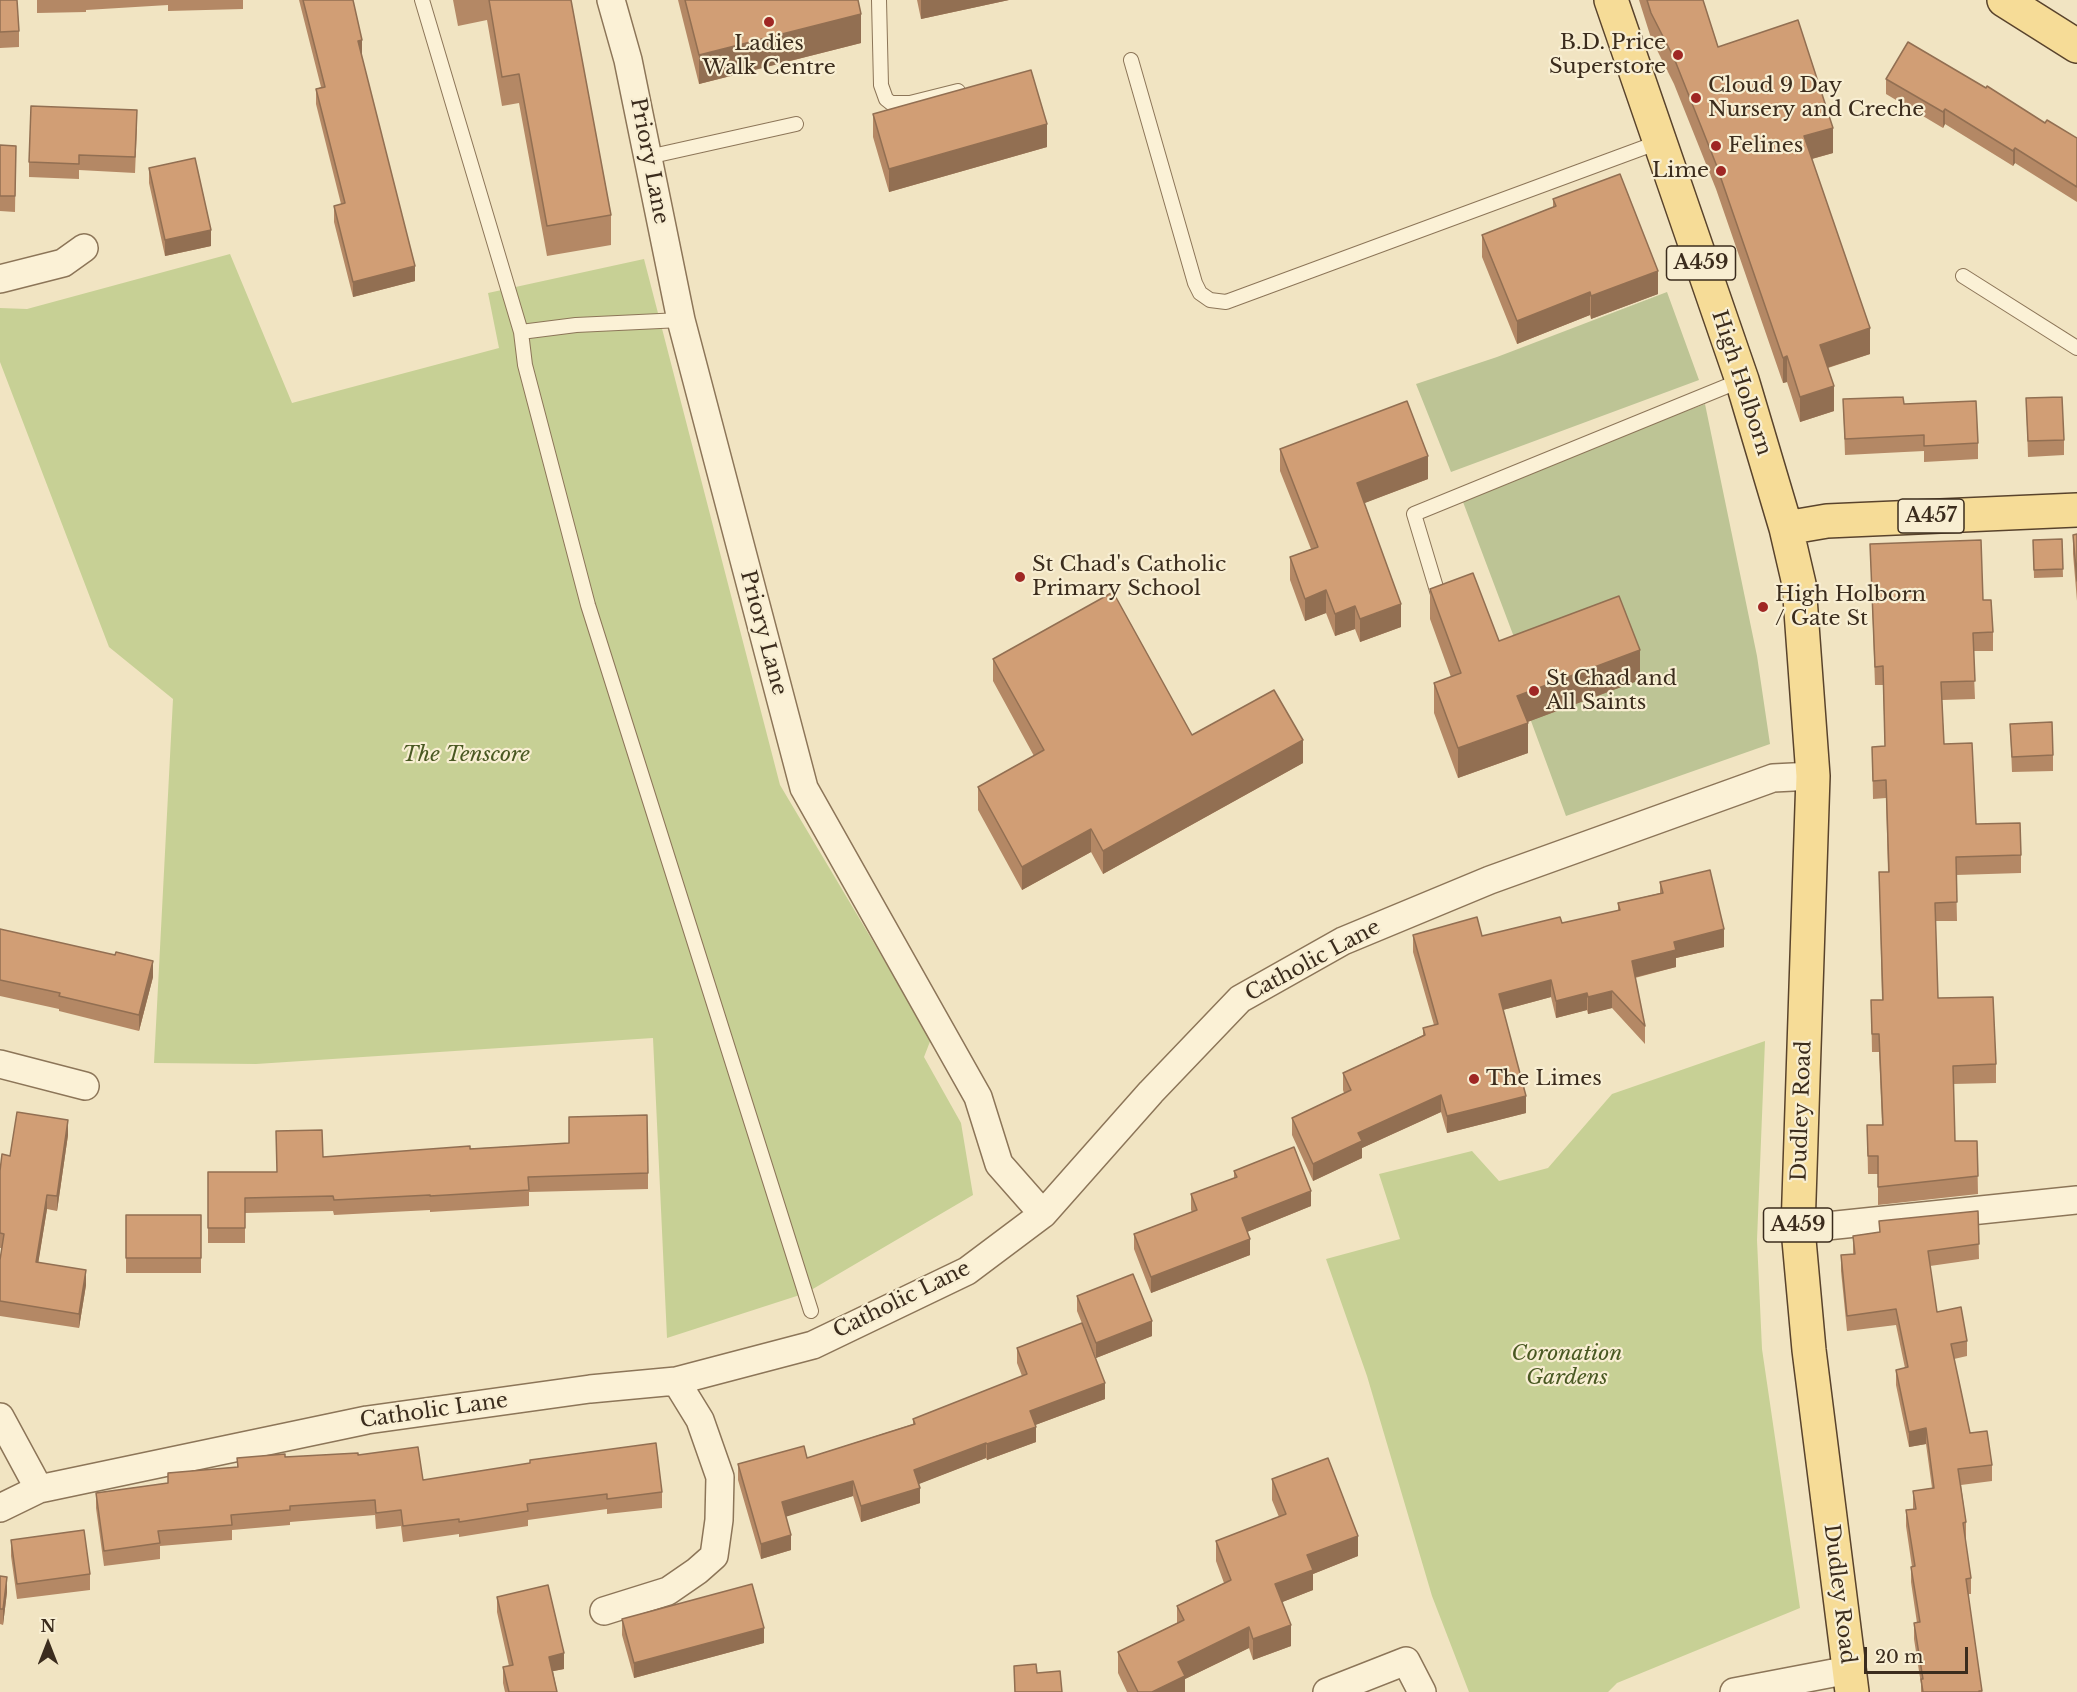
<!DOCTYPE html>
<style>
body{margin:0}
#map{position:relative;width:2077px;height:1692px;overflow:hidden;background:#f1e4c2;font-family:"Libre Baskerville",serif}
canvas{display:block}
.north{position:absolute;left:18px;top:1614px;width:60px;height:60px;-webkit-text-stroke:4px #f8eed2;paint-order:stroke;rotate:0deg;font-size:16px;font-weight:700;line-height:24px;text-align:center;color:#3b2c1d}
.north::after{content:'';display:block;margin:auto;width:21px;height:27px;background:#3b2c1d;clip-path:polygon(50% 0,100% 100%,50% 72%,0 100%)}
.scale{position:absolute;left:1864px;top:1647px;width:104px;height:27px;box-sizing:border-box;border:3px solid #3b2c1d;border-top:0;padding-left:8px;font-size:18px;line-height:21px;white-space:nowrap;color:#3b2c1d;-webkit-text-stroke:4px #f8eed2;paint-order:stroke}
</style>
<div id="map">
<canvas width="2077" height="1692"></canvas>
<div class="north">N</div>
<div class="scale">20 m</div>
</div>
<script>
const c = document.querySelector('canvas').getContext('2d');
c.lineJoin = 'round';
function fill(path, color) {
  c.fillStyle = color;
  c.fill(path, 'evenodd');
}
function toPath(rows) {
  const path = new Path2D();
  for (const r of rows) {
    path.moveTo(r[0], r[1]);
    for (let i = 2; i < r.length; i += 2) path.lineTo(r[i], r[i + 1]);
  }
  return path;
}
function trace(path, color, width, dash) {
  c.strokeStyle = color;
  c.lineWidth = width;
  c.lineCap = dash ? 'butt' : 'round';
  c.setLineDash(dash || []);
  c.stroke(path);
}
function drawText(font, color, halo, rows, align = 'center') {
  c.font = font + ' "Libre Baskerville",serif';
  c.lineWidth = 4.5;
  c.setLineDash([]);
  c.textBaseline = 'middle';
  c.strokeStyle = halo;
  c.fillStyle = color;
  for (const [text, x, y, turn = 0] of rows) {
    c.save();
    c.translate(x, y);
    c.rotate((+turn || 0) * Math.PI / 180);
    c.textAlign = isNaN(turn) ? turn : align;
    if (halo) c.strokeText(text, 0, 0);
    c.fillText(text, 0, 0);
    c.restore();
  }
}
const green = toPath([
 [230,254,292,403,499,348,488,293,644,259,780,785,931,1039,924,1057,961,1123,973,1195,806,1293,667,1338,653,1038,256,1064,154,1063,173,699,109,647,0,362,0,308,27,309],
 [1765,1041,1757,1240,1762,1349,1800,1608,1617,1683,1608,1692,1469,1692,1432,1596,1367,1376,1326,1259,1400,1239,1379,1174,1472,1151,1499,1181,1548,1168,1612,1094]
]);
const cemetery = toPath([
 [1667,292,1699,380,1451,472,1416,384,1497,357],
 [1705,404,1757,656,1770,744,1566,816,1531,721,1523,661,1460,494]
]);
const service = toPath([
 [422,0,521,332,525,365,588,605,811,1311],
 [879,0,881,85,886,99,891,103,910,103,958,91],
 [1131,60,1195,283,1200,293,1210,300,1226,302,1659,142],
 [648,157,796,124],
 [1963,276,2077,348],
 [521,332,576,325,681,320],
 [1438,594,1414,514,1742,380]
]);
const minor = toPath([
 [611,0,628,60,681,320,804,788,978,1097,999,1164,1043,1214],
 [0,279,63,263,84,248],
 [0,1064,85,1086],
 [1798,1229,2077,1200],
 [0,1417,39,1489],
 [0,1508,39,1489,367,1420,590,1389,676,1381,813,1345,967,1271,1043,1214,1151,1092,1240,999,1343,941,1490,880,1773,778,1813,776],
 [604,1611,668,1591,697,1571,714,1556,719,1520,720,1477,700,1420,676,1381],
 [1327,1692,1406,1661,1422,1692],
 [1734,1692,1849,1670]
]);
const primary = toPath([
 [1611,0,1742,380,1786,528,1799,584,1813,776,1798,1229,1809,1350,1852,1692],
 [2004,0,2077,46],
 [1786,528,1827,521,2077,510]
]);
const wall = toPath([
 [0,0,19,31,19,47,0,48],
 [37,0,243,0,243,9,168,11,168,5,86,10,86,12,37,13],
 [299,0,353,0,362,55,361,55,415,281,353,297,334,222,334,206,341,204,316,104,316,89,321,87],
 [453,0,571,0,611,215,611,245,547,256,519,103,502,106,487,20,458,26],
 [678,0,858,0,861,43,699,84],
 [917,0,1009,0,921,19],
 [1639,0,1703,0,1718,47,1833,153,1812,159,1870,354,1828,368,1834,411,1800,422,1787,382,1783,383,1716,189,1674,84,1651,38],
 [1886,79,1986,88,2045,123,2077,138,2077,202,2015,163,2013,166,1945,124,1943,128,1886,94],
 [873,114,1047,147,889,192,873,137],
 [137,126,135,173,79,170,79,179,29,177,29,162],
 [0,145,16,146,15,212,0,211],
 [149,168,211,246,165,256,149,183],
 [1553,199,1658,294,1591,319,1590,315,1517,344,1482,257,1482,235,1553,207],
 [2026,398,2064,440,2064,455,2028,457],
 [1843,399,1978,443,1978,459,1924,462,1924,451,1845,455],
 [1280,449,1428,479,1364,503,1401,627,1360,642,1355,629,1335,636,1326,613,1305,621,1290,580,1290,557,1311,549,1280,471],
 [2077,534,2077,601,2073,554,2073,535],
 [2062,539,2063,577,2034,578,2033,540],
 [1870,544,1983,600,1993,632,1993,651,1973,651,1975,699,1942,700,1944,744,1976,824,2021,855,2021,873,1956,875,1957,921,1935,921,1938,998,1996,1064,1996,1083,1953,1084,1955,1141,1977,1141,1978,1194,1878,1205,1878,1174,1868,1174,1867,1125,1882,1125,1879,1052,1872,1052,1871,1000,1882,1000,1879,872,1888,872,1886,798,1873,799,1872,747,1885,746,1883,685,1875,685],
 [1430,589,1499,641,1640,680,1527,722,1528,753,1458,778,1434,713,1434,683,1451,677,1430,619],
 [993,659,1192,735,1303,763,1103,874,1091,852,1022,890,978,810,978,787,1034,756,993,681],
 [2010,724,2053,755,2053,771,2012,772],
 [1660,882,1724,947,1676,958,1676,967,1635,978,1645,1026,1645,1044,1612,1008,1588,1014,1587,1010,1556,1018,1551,997,1503,1010,1526,1113,1447,1133,1441,1112,1362,1148,1362,1158,1313,1181,1292,1135,1292,1118,1344,1093,1343,1090,1343,1073,1423,1035,1423,1028,1434,1025,1413,952,1413,935,1482,936,1562,923,1618,911,1618,903,1660,893],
 [0,929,153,977,139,1031,59,1011,59,1009,0,996],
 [569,1117,648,1173,648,1189,529,1192,529,1206,430,1212,430,1210,334,1215,333,1211,245,1213,245,1243,208,1243,208,1172,277,1172,323,1157,569,1143],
 [68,1135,57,1211,47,1209,38,1263,86,1285,79,1328,0,1316,0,1260,2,1248,0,1248,0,1171,10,1156],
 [1234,1171,1311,1206,1247,1232,1250,1255,1151,1293,1134,1249,1134,1234,1192,1212,1191,1210,1191,1194,1234,1178],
 [1978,1211,1979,1259,1930,1266,1937,1312,1967,1341,1967,1356,1954,1359,1970,1433,1992,1465,1992,1481,1961,1485,1966,1522,1966,1538,1965,1538,1971,1578,1971,1594,1968,1594,1982,1692,1921,1692,1921,1684,1914,1639,1914,1623,1917,1623,1911,1582,1911,1567,1912,1567,1906,1526,1906,1510,1913,1509,1913,1491,1932,1488,1926,1444,1909,1447,1896,1385,1896,1370,1905,1368,1896,1325,1847,1331,1841,1271,1841,1255,1853,1254,1853,1236,1879,1232],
 [126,1215,201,1215,201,1273,126,1273],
 [1077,1296,1152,1336,1096,1358,1077,1311],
 [1017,1348,1105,1399,1035,1425,1036,1442,987,1460,986,1458,918,1484,920,1503,861,1522,853,1496,786,1516,791,1550,761,1559,738,1480,738,1464,807,1458,913,1424,913,1419,1022,1376,1017,1363],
 [358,1455,423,1480,662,1492,662,1508,607,1514,607,1509,528,1520,528,1526,459,1537,459,1534,403,1542,401,1526,376,1529,375,1515,290,1522,290,1525,232,1530,232,1540,160,1546,160,1559,104,1566,96,1508,96,1493,168,1483,168,1473,237,1467,237,1458],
 [1272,1479,1358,1556,1313,1574,1313,1590,1282,1602,1291,1646,1253,1660,1249,1648,1185,1679,1185,1692,1127,1692,1118,1673,1118,1652,1177,1623,1177,1606,1224,1583,1216,1561,1216,1541,1279,1517,1272,1500],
 [11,1540,90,1574,90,1590,17,1599,11,1556],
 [0,1576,7,1592,3,1625,0,1624],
 [497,1597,564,1669,553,1671,557,1692,505,1692,503,1683,503,1667,509,1666,497,1612],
 [622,1619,764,1643,634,1678,622,1635]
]);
const shadedWall = toPath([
 [921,0,1009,0,921,19],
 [861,14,861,43,699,84,699,55],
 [362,40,362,55,358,56,358,41],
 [1945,109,1945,124,1943,128,1943,112],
 [1047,124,1047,147,889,192,889,169],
 [1833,128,1833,153,1804,161,1804,136],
 [2015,148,2015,163,2013,166,2013,151],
 [211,230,211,246,165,256,165,240],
 [415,266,415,281,353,297,353,282],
 [1658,271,1658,294,1591,319,1591,296],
 [1590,292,1590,315,1517,344,1517,321],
 [1870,328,1870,354,1820,370,1820,345],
 [1787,356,1787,382,1783,383,1783,358],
 [1834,386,1834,411,1800,422,1800,397],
 [1428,456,1428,479,1357,506,1357,483],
 [1326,590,1326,613,1305,621,1305,599],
 [1401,604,1401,627,1360,642,1360,619],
 [1355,606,1355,629,1335,636,1335,614],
 [1640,650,1640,680,1517,726,1517,696],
 [1528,723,1528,753,1458,778,1458,748],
 [1303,740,1303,763,1103,874,1103,851],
 [1091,829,1091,852,1022,890,1022,867],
 [1724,929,1724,947,1676,958,1676,967,1632,978,1632,961,1674,942],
 [153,961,153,977,139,1031,139,1015],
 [1551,980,1551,997,1499,1011,1499,994],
 [1612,991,1612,1008,1588,1014,1588,997],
 [1587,993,1587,1010,1556,1018,1556,1001],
 [1441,1095,1441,1112,1362,1148,1362,1158,1313,1181,1313,1164,1358,1133],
 [1526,1096,1526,1113,1447,1133,1447,1116],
 [68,1120,68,1135,57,1211,57,1196],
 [1311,1191,1311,1206,1242,1234,1242,1218],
 [47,1195,47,1209,36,1277,36,1262],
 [1250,1239,1250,1255,1151,1293,1151,1277],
 [86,1270,86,1285,79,1328,79,1314],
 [1152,1321,1152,1336,1096,1358,1096,1343],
 [1105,1383,1105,1399,1030,1427,1030,1411],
 [1036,1427,1036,1442,987,1460,987,1444],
 [1926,1428,1926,1444,1909,1447,1909,1432],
 [986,1443,986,1458,914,1486,914,1470],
 [853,1481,853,1496,782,1518,782,1502],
 [920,1488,920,1503,861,1522,861,1506],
 [791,1535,791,1550,761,1559,761,1544],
 [1358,1536,1358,1556,1313,1574,1313,1590,1275,1605,1275,1584,1307,1555],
 [7,1577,7,1592,3,1625,3,1609],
 [1291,1625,1291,1646,1253,1660,1253,1639],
 [1249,1627,1249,1648,1185,1679,1185,1692,1152,1692,1178,1662],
 [764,1628,764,1643,634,1678,634,1663],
 [564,1653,564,1669,549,1672,549,1657]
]);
const building = toPath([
 [0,0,17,0,19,31,0,32,0,0],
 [303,0,353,0,362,40,358,41,415,266,353,282,334,206,345,203,316,89,325,87,303,0],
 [489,0,571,0,611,215,547,226,519,74,502,77,489,0],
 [685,0,858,0,861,14,699,55,685,0],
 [1647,0,1703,0,1718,47,1798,20,1833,128,1804,136,1870,328,1820,345,1834,386,1800,397,1787,356,1783,358,1716,164,1674,58,1651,13,1647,0],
 [1908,42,1986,88,1987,86,2045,123,2047,120,2077,138,2077,187,2015,148,2013,151,1945,109,1943,112,1886,79,1908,42],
 [1031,70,1047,124,889,169,873,114,1031,70],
 [31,106,137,110,135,157,79,155,79,164,29,162,31,106],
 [0,145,16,146,15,196,0,196,0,145],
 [195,158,211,230,165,240,149,168,195,158],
 [1620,174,1658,271,1591,296,1590,292,1517,321,1482,235,1556,206,1553,199,1620,174],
 [1903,397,1904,404,1976,401,1978,443,1924,446,1924,435,1845,439,1843,399,1903,397],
 [2062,397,2064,440,2028,441,2026,398,2062,397],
 [1407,401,1428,456,1357,483,1401,604,1360,619,1355,606,1335,614,1326,590,1305,599,1290,557,1318,547,1280,449,1407,401],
 [2077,534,2077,581,2073,535,2077,534],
 [2062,539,2063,569,2034,570,2033,540,2062,539],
 [1981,540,1983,600,1991,600,1993,632,1973,633,1975,681,1941,682,1944,744,1972,743,1976,824,2020,823,2021,855,1956,857,1957,902,1935,903,1938,998,1993,997,1996,1064,1953,1066,1955,1141,1977,1141,1978,1176,1878,1187,1878,1156,1868,1156,1867,1125,1883,1125,1879,1034,1872,1034,1871,1000,1883,1000,1879,872,1889,872,1886,780,1873,781,1872,747,1885,746,1883,666,1875,667,1870,544,1981,540],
 [1473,573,1499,641,1619,596,1640,650,1517,696,1528,723,1458,748,1434,683,1461,673,1430,589,1473,573],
 [1113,592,1192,735,1274,690,1303,740,1103,851,1091,829,1022,867,978,787,1044,750,993,659,1113,592],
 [2052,722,2053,755,2012,757,2010,724,2052,722],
 [1710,870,1724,929,1674,942,1676,950,1632,961,1645,1026,1612,991,1588,997,1587,993,1556,1001,1551,980,1499,994,1526,1096,1447,1116,1441,1095,1358,1133,1362,1141,1313,1164,1292,1118,1351,1090,1343,1073,1425,1035,1423,1028,1438,1024,1413,935,1477,917,1482,936,1560,917,1562,923,1620,910,1618,903,1663,893,1660,882,1710,870],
 [0,929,115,955,116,952,153,961,139,1015,59,996,60,993,0,980,0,929],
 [17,1112,68,1120,57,1196,47,1195,36,1262,86,1270,79,1314,0,1301,0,1260,4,1234,0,1233,0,1171,2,1154,10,1156,17,1112],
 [647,1115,648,1173,528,1177,529,1190,430,1196,430,1195,334,1200,333,1196,245,1198,245,1228,208,1228,208,1172,277,1172,276,1131,322,1130,323,1157,470,1146,470,1149,569,1143,569,1117,647,1115],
 [1294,1147,1311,1191,1242,1218,1250,1239,1151,1277,1134,1234,1197,1210,1191,1194,1237,1177,1234,1171,1294,1147],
 [1978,1211,1979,1244,1928,1251,1937,1312,1961,1307,1967,1341,1951,1344,1970,1433,1987,1431,1992,1465,1958,1469,1966,1522,1963,1523,1971,1578,1966,1579,1982,1691,1979,1691,1979,1692,1923,1692,1921,1679,1923,1679,1914,1623,1920,1622,1911,1567,1915,1566,1906,1510,1916,1509,1913,1491,1934,1488,1926,1428,1909,1432,1896,1370,1908,1367,1896,1309,1847,1316,1841,1255,1855,1254,1853,1236,1880,1232,1879,1221,1978,1211],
 [126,1215,201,1215,201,1258,126,1258,126,1215],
 [1133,1274,1152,1321,1096,1343,1077,1296,1133,1274],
 [1082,1323,1105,1383,1030,1411,1036,1427,987,1444,986,1443,914,1470,920,1488,861,1506,853,1481,782,1502,791,1535,761,1544,738,1464,804,1446,807,1458,915,1424,913,1419,1027,1374,1017,1348,1082,1323],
 [656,1443,662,1492,607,1499,607,1494,527,1504,528,1511,459,1522,459,1519,403,1526,401,1510,376,1513,375,1500,290,1506,290,1510,231,1515,232,1525,158,1531,160,1543,104,1551,96,1493,168,1483,168,1473,238,1467,237,1458,285,1454,285,1457,358,1453,358,1455,418,1447,423,1480,530,1463,530,1460,656,1443],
 [1328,1458,1358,1536,1307,1555,1313,1570,1275,1584,1291,1625,1253,1639,1249,1627,1178,1662,1185,1676,1152,1692,1138,1692,1118,1652,1184,1620,1177,1606,1231,1580,1216,1541,1286,1514,1272,1479,1328,1458],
 [84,1530,90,1574,17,1584,11,1540,84,1530],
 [0,1576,7,1577,3,1609,0,1609,0,1576],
 [752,1584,764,1628,634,1663,622,1619,752,1584],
 [548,1585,564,1653,549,1657,557,1692,509,1692,503,1667,513,1665,497,1597,548,1585],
 [1036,1664,1037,1673,1060,1671,1062,1692,1015,1692,1014,1666,1036,1664]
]);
const markers = [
 [769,22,6,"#9f2724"],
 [1678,55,6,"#9f2724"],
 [1696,98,6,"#9f2724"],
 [1716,146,6,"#9f2724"],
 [1721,171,6,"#9f2724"],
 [1020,577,6,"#9f2724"],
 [1763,607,6,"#9f2724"],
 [1534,691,6,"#9f2724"],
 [1474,1079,6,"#9f2724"]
];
const shields = [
 [1701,263,69],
 [1931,516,66],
 [1798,1225,69]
];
const shieldNames = [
 ["A459",1701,263],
 ["A457",1931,516],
 ["A459",1798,1225]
];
const poiNames = [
 ["B.D. Price",1666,43,"right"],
 ["Superstore",1666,67,"right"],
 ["Ladies",769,44,"center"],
 ["Walk Centre",769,68,"center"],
 ["Cloud 9 Day",1708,86],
 ["Nursery and Creche",1708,110],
 ["Felines",1728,146],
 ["Lime",1709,171,"right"],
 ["St Chad's Catholic",1032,565],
 ["Primary School",1032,589],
 ["High Holborn",1775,595],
 ["/ Gate St",1775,619],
 ["St Chad and",1546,679],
 ["All Saints",1546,703],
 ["The Limes",1486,1079]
];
const streetNames = [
 ["Priory Lane",649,161,79],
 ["High Holborn",1741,383,72],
 ["Priory Lane",763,633,75],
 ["Catholic Lane",1313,961,-28],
 ["Dudley Road",1802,1111,-88],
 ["Catholic Lane",902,1300,-26],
 ["Catholic Lane",434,1411,-8],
 ["Dudley Road",1839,1594,83]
];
const parkNames = [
 ["The Tenscore",466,755],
 ["Coronation",1567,1354],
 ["Gardens",1567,1378]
];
fill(green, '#c7d095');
fill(cemetery, '#bdc495');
trace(service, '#8c7558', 16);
trace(minor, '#8c7558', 30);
trace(primary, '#59432c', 36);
trace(service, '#fbf1d6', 14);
trace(minor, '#fbf1d6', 27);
trace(primary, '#f6dc97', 33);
fill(wall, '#b48865');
fill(shadedWall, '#926f52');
fill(building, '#d19e75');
trace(building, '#926f52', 1.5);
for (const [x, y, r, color] of markers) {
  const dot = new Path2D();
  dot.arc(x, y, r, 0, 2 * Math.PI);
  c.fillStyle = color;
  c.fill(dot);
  trace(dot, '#f8eed2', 2);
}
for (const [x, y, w] of shields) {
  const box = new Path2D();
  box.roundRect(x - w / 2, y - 17, w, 34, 4.5);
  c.fillStyle = '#f8eed2';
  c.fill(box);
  trace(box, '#3b2c1d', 1.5);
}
drawText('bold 20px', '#3b2c1d', null, shieldNames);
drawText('21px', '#3b2c1d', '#f8eed2', poiNames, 'left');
drawText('21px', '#3b2c1d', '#f8eed2', streetNames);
drawText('italic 21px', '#495822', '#f8eed2', parkNames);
</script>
